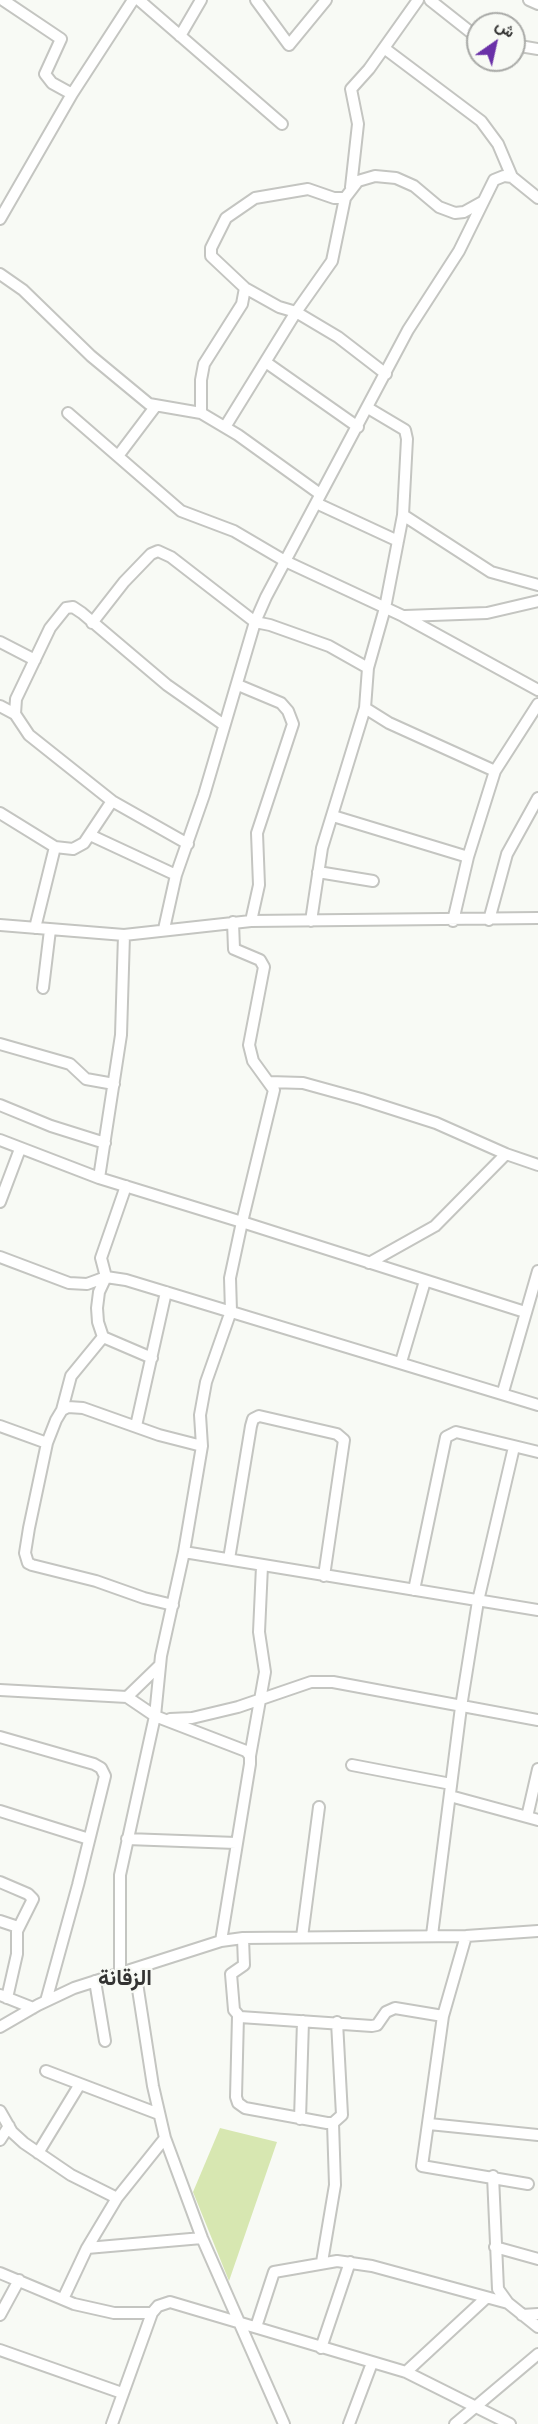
<!DOCTYPE html>
<meta charset="utf-8">
<style>
body{margin:0}
#map{position:relative;width:538px;height:2424px;overflow:hidden;background:#f8faf5;font-family:"Fira Sans",Vazirmatn,sans-serif}
canvas{display:block}
.north{position:absolute;left:466px;top:12px;width:60px;height:60px;box-sizing:border-box;background:#f8faf5;border:2px solid #a9aaa7;border-radius:50%;rotate:34deg;font-size:16px;font-weight:700;line-height:24px;text-align:center;color:#333332}
.north::after{content:'';display:block;margin:auto;width:21px;height:27px;background:#6a31a8;clip-path:polygon(50% 0,100% 100%,50% 72%,0 100%)}
</style>
<div id="map">
<canvas width="538" height="2424"></canvas>
<div class="north">ش</div>
</div>
<script>
const c = document.querySelector('canvas').getContext('2d');
c.lineJoin = 'round';
function fill(path, color) {
  c.fillStyle = color;
  c.fill(path, 'evenodd');
}
function toPath(rows) {
  const path = new Path2D();
  for (const r of rows) {
    path.moveTo(r[0], r[1]);
    for (let i = 2; i < r.length; i += 2) path.lineTo(r[i], r[i + 1]);
  }
  return path;
}
function trace(path, color, width, dash) {
  c.strokeStyle = color;
  c.lineWidth = width;
  c.lineCap = dash ? 'butt' : 'round';
  c.setLineDash(dash || []);
  c.stroke(path);
}
function drawText(font, color, halo, rows, align = 'center') {
  c.font = font + ' "Fira Sans",Vazirmatn,sans-serif';
  c.lineWidth = 4.5;
  c.setLineDash([]);
  c.textBaseline = 'middle';
  c.strokeStyle = halo;
  c.fillStyle = color;
  for (const [text, x, y, turn = 0] of rows) {
    c.save();
    c.translate(x, y);
    c.rotate((+turn || 0) * Math.PI / 180);
    c.textAlign = isNaN(turn) ? turn : align;
    if (halo) c.strokeText(text, 0, 0);
    c.fillText(text, 0, 0);
    c.restore();
  }
}
const green = toPath([
 [220,2128,277,2142,229,2281,193,2192]
]);
const street = toPath([
 [3,0,61,39,45,74,52,83,72,94],
 [139,0,282,124],
 [256,0,289,45,326,0],
 [430,0,478,38],
 [529,0,538,4],
 [180,36,201,0],
 [514,45,538,49],
 [384,48,481,121,498,144,512,177],
 [351,187,358,124,351,89,369,69,418,0],
 [345,198,334,198,308,189,255,198,226,218,211,248,211,256,245,288,279,307,296,312,332,261,345,198,358,181,375,176,396,178,414,186,439,207,455,213,464,212,482,202],
 [0,219,72,94,133,0],
 [0,274,23,290,91,356,149,404,201,413,238,435,320,494],
 [267,363,358,427],
 [68,413,181,511,234,531,285,561,403,616,538,690],
 [201,413,201,380,204,364,242,304,245,288],
 [225,427,296,312,338,337,386,374],
 [118,456,155,407],
 [316,503,398,541],
 [403,515,491,572,538,585],
 [405,616,487,613,538,601],
 [92,623,124,582,151,554,158,551,171,557,255,622,270,625,329,646,368,668],
 [0,642,35,660],
 [238,685,281,703,288,711,293,724,257,833,259,885,251,921],
 [0,706,15,714],
 [365,708,389,723,495,771],
 [112,801,29,735,15,714,16,699,50,628,66,608,73,607,82,613,167,685,224,725],
 [0,813,55,847],
 [333,816,468,857],
 [90,835,176,875],
 [318,872,373,881],
 [489,920,507,854,538,798],
 [311,921,322,848,365,708,368,668,385,608,403,515,407,439,405,430,368,408],
 [453,921,468,857,495,771,538,704],
 [0,925,124,935,251,921,538,918],
 [35,928,55,847,73,849,84,843,112,801,188,844],
 [164,929,176,875,204,795,255,622,266,597,408,330,459,251,494,180,504,176,512,177,538,198],
 [124,935,121,1035,99,1178,242,1222,274,1090,253,1061,249,1045,264,967,260,960,234,949,233,922],
 [43,988,50,930],
 [0,1044,70,1064,86,1079,114,1084],
 [269,1082,303,1083,361,1099,436,1123,506,1154,538,1165],
 [0,1105,51,1126,105,1143],
 [0,1140,99,1178],
 [0,1202,20,1149],
 [0,1257,69,1283,87,1284,106,1277,126,1280,538,1405],
 [369,1263,435,1226,506,1154],
 [103,1337,152,1358],
 [401,1362,425,1281],
 [503,1392,538,1271],
 [62,1410,71,1376,103,1337,98,1322,97,1308,99,1292,106,1277,101,1258,126,1186],
 [0,1426,47,1443],
 [136,1426,166,1292],
 [184,1552,538,1610],
 [229,1559,251,1426,253,1419,259,1416,337,1434,344,1440,324,1576],
 [414,1590,446,1437,456,1432,538,1452],
 [173,1605,144,1598,96,1581,32,1565,28,1563,25,1553,29,1528,47,1443,56,1420,62,1410,68,1407,83,1408,159,1435,202,1446],
 [0,1690,127,1697,155,1716,246,1751,250,1756,250,1764,221,1941],
 [127,1697,160,1665],
 [170,1719,192,1718,238,1707,311,1682,333,1682,538,1720],
 [0,1737,94,1764,101,1768,105,1776,78,1885,46,2001],
 [250,1756,265,1672,259,1632,262,1566],
 [352,1765,451,1784],
 [450,1796,538,1820],
 [0,1811,89,1839],
 [527,1817,538,1769],
 [127,1839,236,1843],
 [0,1882,28,1894,33,1899,17,1931,17,1954,7,1998],
 [0,1921,18,1927],
 [432,1935,461,1707,478,1601,514,1447],
 [466,1936,443,2016,422,2166,528,2184],
 [302,1937,319,1807],
 [243,1938,244,1965,231,1974,234,2010,240,2017,372,2026,377,2025,386,2012,395,2008,443,2016],
 [135,1970,153,2086,165,2138,202,2238,284,2424],
 [120,1973,120,1875,155,1716,161,1656,184,1552,202,1446,200,1415,206,1382,231,1311,230,1278,242,1222,525,1312],
 [95,1981,105,2041],
 [0,1995,33,2008],
 [238,2016,236,2097,238,2103,245,2108,327,2123,333,2123,342,2115,337,2022],
 [0,2027,38,2005,74,1988,221,1941,243,1938,466,1936,538,1931],
 [46,2071,159,2114],
 [0,2111,12,2132,24,2143,71,2175,117,2198],
 [300,2119,303,2021],
 [429,2124,538,2135],
 [0,2140,9,2126],
 [38,2153,80,2084],
 [493,2176,498,2289,508,2303,538,2327],
 [495,2247,538,2259],
 [87,2248,202,2238],
 [322,2262,335,2185,333,2123],
 [0,2273,74,2304,114,2313,152,2313],
 [63,2299,87,2248,117,2198,165,2138],
 [0,2315,19,2280],
 [522,2315,538,2314],
 [256,2327,274,2272,337,2261,372,2266,508,2303],
 [321,2348,350,2262],
 [0,2350,122,2393],
 [406,2372,486,2298],
 [112,2424,152,2313,158,2306,170,2302,406,2372,510,2424],
 [349,2424,372,2363],
 [455,2424,538,2354]
]);
const neighbourhoodNames = [
 ["الزقانة",125,1979]
];
fill(green, '#d7e7b1');
trace(street, '#c4c5c1', 14);
trace(street, '#fff', 10);
drawText('bold 22px', '#333332', '#f8faf5', neighbourhoodNames);
</script>
